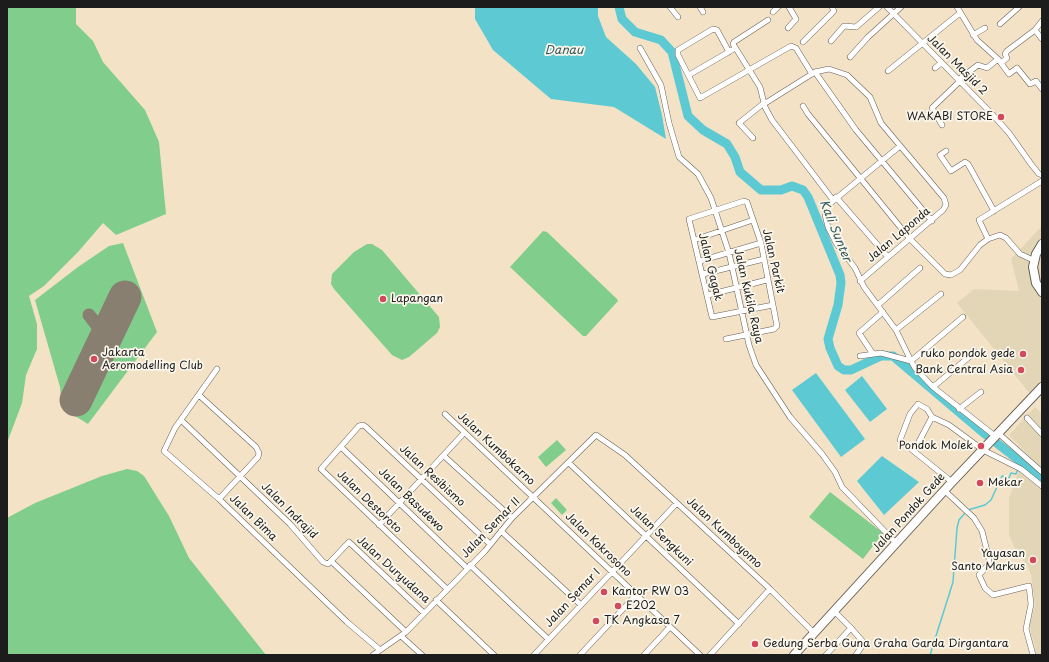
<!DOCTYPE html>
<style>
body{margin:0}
#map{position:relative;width:1049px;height:662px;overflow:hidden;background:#f3e2c6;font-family:"Playpen Sans",sans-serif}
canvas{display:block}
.frame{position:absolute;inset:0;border:8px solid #1c1c1c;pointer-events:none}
</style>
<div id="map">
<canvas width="1049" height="662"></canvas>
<div class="frame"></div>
</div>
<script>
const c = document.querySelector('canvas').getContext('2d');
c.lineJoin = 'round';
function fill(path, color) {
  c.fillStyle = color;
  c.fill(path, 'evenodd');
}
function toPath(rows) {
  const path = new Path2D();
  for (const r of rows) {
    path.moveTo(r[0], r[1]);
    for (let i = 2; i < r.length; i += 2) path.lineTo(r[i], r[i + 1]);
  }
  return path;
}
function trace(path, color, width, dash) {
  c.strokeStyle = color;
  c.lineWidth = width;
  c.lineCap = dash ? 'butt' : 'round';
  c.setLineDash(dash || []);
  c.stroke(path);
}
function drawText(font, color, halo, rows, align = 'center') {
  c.font = font + ' "Playpen Sans",sans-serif';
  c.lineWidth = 3.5;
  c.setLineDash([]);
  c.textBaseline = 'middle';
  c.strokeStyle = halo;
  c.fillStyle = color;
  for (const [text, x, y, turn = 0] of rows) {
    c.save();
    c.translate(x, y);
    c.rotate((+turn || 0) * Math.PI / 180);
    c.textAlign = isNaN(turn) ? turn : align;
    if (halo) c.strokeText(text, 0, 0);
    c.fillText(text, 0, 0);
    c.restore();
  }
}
const built = toPath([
 [1042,226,1042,394,1035,400,957,303,974,289,1019,291,1011,259],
 [1035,407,1042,414,1042,469,1009,435],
 [1019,470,1042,489,1042,655,1036,655,1035,645,1031,634,1030,623,1035,605,1031,574,1027,565,1016,551,1009,535,1009,498]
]);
const green = toPath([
 [7,7,76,7,76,24,93,41,103,62,145,110,159,142,166,214,116,235,103,223,78,252,44,286,29,296,37,324,37,349,26,375,22,403,7,443],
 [543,231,547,232,617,299,618,301,586,336,583,336,510,267],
 [123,243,157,332,88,424,62,408,60,387,35,300,78,267,109,246],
 [367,244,372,244,382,250,439,317,440,327,437,333,409,357,402,360,392,355,334,289,331,284,332,274,354,252],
 [557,440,566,450,546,467,538,457],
 [127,469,137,471,144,476,169,516,189,558,266,655,7,655,7,518,35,503,102,476],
 [830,492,883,533,863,559,809,517],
 [556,498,567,510,562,515,551,503]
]);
const water = toPath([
 [475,7,598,7,598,16,606,37,636,64,655,87,662,115,666,139,614,107,551,99,493,50,475,19],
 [816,373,865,439,841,457,792,390],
 [862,376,887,409,870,422,845,390],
 [882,456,919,482,884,515,857,481]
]);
const stream = toPath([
 [968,510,985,505,991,500,1002,476,1009,478,1011,473,1016,474,1021,461],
 [930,655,953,582,957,528,959,520,965,513]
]);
const river = toPath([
 [619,7,622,19,635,32,661,40,672,52,688,116,703,130,727,144,735,157,740,172,761,190,781,190,792,186,803,190,808,197,840,275,841,283,838,305,828,339,830,348,838,366,844,370,851,370,881,356,893,356,985,434,1042,478]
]);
const taxiway = toPath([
 [89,315,106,337]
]);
const runway = toPath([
 [76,400,125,297]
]);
const street = toPath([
 [670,7,678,17],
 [700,7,703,12],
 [887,7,992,114,1009,133,1031,164,1039,174,1042,175],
 [957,7,977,40,998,59,1009,74,1017,68,1030,84,1036,81,1042,89],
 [773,12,778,7],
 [768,20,734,42,733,44,760,87,765,107,772,120,833,200],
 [1000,24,1019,7],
 [788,28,796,19,789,7],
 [1035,30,1042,39],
 [973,35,985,28],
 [831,41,844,26,856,27,879,7],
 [803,42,834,11,832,7],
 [640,48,661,85,669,123,679,157,698,174,711,198,729,253,749,345,756,365,790,417,822,454,835,472,842,487,897,544],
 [729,52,717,30,713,29,678,50,678,55,700,98,791,46,796,48,812,74],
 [850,57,868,37,901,7],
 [1001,63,1007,58,1005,54,1007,51,1035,30,1042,21],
 [935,68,941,63],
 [888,71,960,13],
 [815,72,856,130,932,221],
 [689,75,732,50],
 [958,80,978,65,987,68,998,59],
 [764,104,815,72,829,69,847,75,870,97,881,123,944,198,946,205,943,210,860,281],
 [803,106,808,114,910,239,945,274,951,275,960,270,980,245,988,239,1000,235,1006,238,1020,254,1033,260],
 [942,125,932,108,959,82],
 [753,138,739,123,764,103],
 [900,146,827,206,825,215,828,227,836,243,855,268,864,287,896,330,911,361,915,368,933,387,995,436],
 [946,151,940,155,951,171,965,162,968,164,994,211],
 [836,197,888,257],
 [988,239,979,220,1042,181],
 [694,240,753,220],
 [700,261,761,243],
 [703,274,764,259],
 [708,295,767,280],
 [878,305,920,268],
 [896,330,941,294],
 [726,339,774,329,777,326,761,243,747,202,744,201,689,219,712,317,773,305],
 [873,354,859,333,883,312],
 [860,356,881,353,911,361,963,317],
 [217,369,175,428,164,451,219,499,347,622,380,650],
 [933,387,975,352],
 [200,396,256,447,259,453,258,457,219,499],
 [959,409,981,392],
 [445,414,700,655],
 [932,417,949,425,983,450,1021,469,1042,486],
 [932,417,927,409,918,404,910,414,900,440,952,482],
 [1027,418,1042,434],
 [181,420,290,524,323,562,328,564,331,561,406,632],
 [998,433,1042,472],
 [341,447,467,568],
 [914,451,932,417],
 [444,456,512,518],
 [569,463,739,624],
 [944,490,974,518,982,531,989,559,988,565,979,575,985,588,993,595,1029,586,1031,604,1026,629,1033,655],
 [379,525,464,433],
 [501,531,581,605],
 [331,561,349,542,424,613],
 [470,565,548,639],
 [447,589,321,469,359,426,363,425,366,427,490,544],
 [770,589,814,633],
 [436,600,494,655],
 [851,628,864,643,856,655],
 [401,636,422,655],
 [373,655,406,632,485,551,512,518,596,435,625,455,770,589,710,655],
 [534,655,677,503],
 [580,655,636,595],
 [644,655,670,627],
 [826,655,851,628,834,611]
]);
const primary = toPath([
 [1042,244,1036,254,1033,267,1036,283,1042,292],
 [794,655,952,482,1042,387]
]);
const markers = [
 [1001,117,4,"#d1495b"],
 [383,299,4,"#d1495b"],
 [1023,354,4,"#d1495b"],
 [94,359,4,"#d1495b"],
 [1021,370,4,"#d1495b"],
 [981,446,4,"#d1495b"],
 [980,483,4,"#d1495b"],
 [1033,560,4,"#d1495b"],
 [604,592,4,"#d1495b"],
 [618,606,4,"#d1495b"],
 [596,621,4,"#d1495b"],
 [755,644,4,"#d1495b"]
];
const streetNames = [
 ["Jalan Masjid 2",957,65,45],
 ["Jalan Laponda",899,235,-40],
 ["Jalan Parkit",773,261,77],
 ["Jalan Gagak",710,267,76],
 ["Jalan Kukila Raya",748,296,77],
 ["Jalan Kumbokarno",496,449,43],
 ["Jalan Resibismo",432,476,43],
 ["Jalan Basudewo",411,500,44],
 ["Jalan Destoroto",369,502,44],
 ["Jalan Indrajid",289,511,45],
 ["Jalan Pondok Gede",909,513,-48],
 ["Jalan Bima",253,518,44],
 ["Jalan Semar II",491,528,-46],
 ["Jalan Kumboyomo",724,533,43],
 ["Jalan Sengkuni",661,536,44],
 ["Jalan Kokrosono",598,545,44],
 ["Jalan Duryudana",393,570,42],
 ["Jalan Semar I",573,598,-47]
];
const poiNames = [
 ["WAKABI STORE",993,117,"right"],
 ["Lapangan",391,299],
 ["Jakarta",102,353],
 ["Aeromodelling Club",102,366],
 ["ruko pondok gede",1015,354,"right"],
 ["Bank Central Asia",1013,370,"right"],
 ["Pondok Molek",973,446,"right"],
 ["Mekar",988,483],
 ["Yayasan",1025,554,"right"],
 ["Santo Markus",1025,567,"right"],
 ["Kantor RW 03",612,592],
 ["E202",626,606],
 ["TK Angkasa 7",604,621],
 ["Gedung Serba Guna Graha Garda Dirgantara",763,644]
];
const waterNames = [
 ["Danau",564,51],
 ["Kali Sunter",835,231,68]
];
fill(built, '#e3d6b7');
fill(green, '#81ce8c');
fill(water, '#5dcad3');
trace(stream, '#5dcad3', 1.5);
trace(river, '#5dcad3', 9);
trace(taxiway, '#887f71', 13);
trace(runway, '#887f71', 33);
trace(street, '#676158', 6);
trace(primary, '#676158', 10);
trace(street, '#fff', 5);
trace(primary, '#fff', 8);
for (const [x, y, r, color] of markers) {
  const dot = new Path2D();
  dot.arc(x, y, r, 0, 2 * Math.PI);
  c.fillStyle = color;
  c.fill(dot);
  trace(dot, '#fbf7ec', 1.5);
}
drawText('11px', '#1c1c1c', '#fbf7ec', streetNames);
drawText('11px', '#1c1c1c', '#fbf7ec', poiNames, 'left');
drawText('italic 12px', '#33595c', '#fbf7ec', waterNames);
</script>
